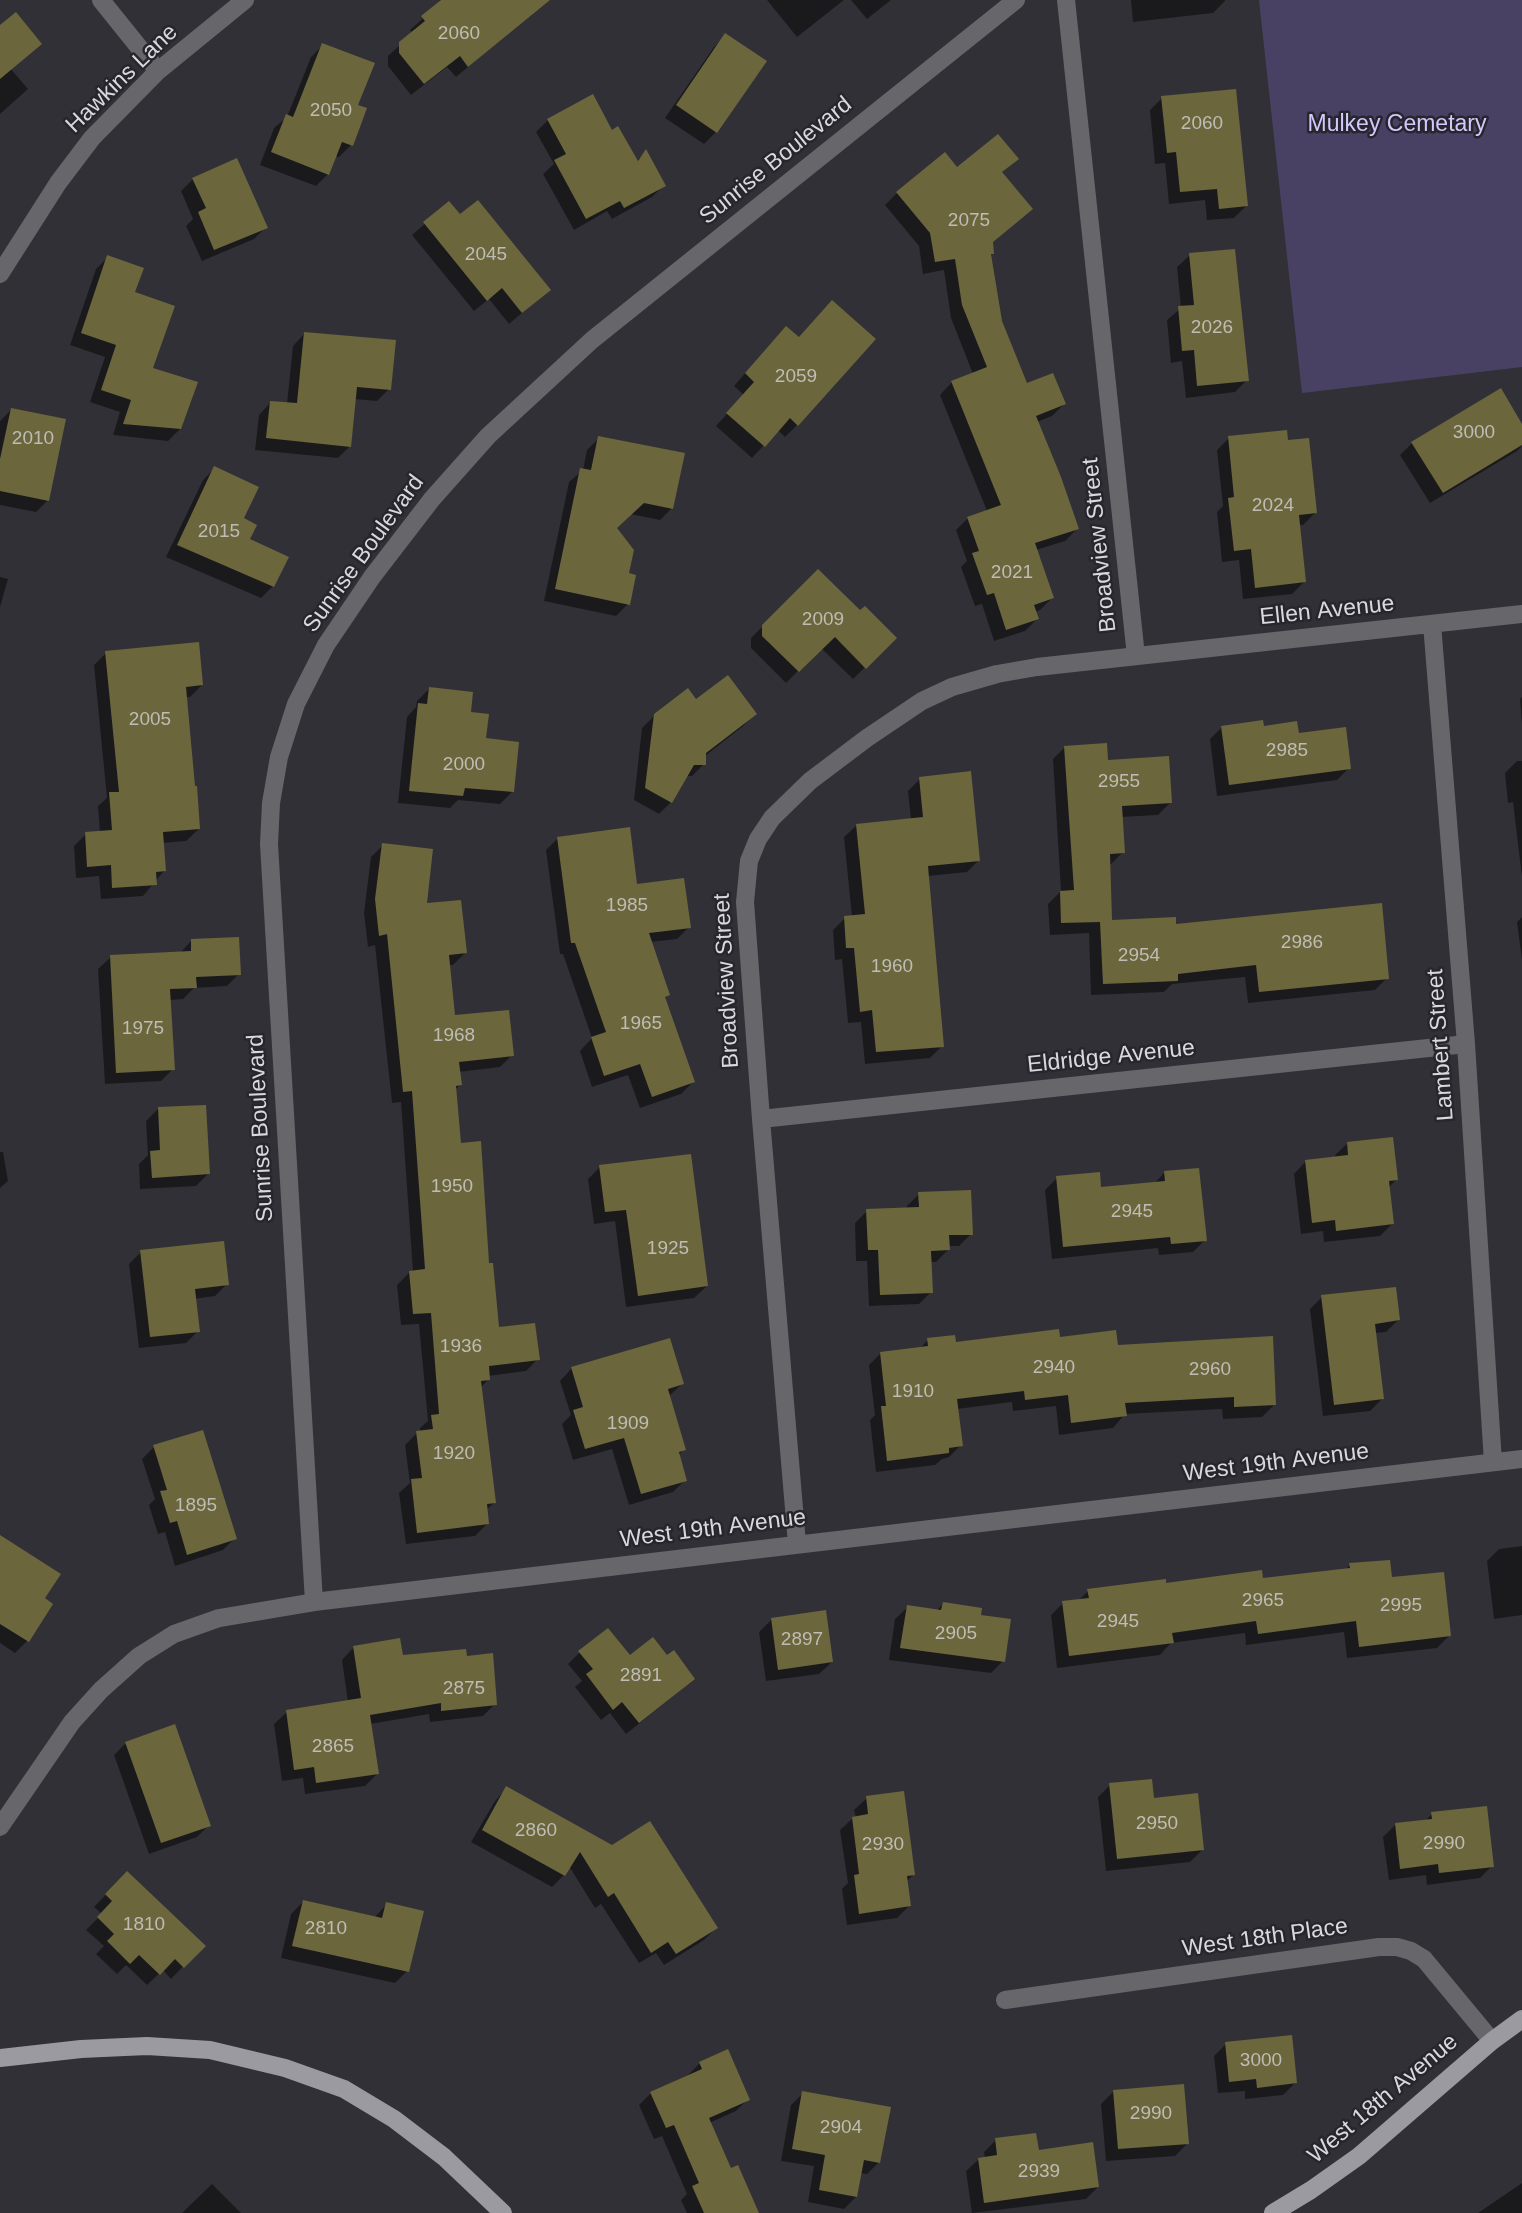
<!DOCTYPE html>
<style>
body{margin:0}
canvas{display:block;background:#313037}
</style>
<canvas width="1522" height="2213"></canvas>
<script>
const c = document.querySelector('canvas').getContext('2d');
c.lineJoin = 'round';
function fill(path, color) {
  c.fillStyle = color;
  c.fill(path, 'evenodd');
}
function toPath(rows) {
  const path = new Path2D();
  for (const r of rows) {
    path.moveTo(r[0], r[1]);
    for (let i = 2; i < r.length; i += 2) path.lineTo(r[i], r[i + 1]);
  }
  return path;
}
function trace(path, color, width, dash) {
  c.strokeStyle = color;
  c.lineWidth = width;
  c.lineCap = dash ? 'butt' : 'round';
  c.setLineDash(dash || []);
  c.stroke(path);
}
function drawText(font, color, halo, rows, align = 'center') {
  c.font = font + ' Arial,sans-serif';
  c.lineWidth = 5;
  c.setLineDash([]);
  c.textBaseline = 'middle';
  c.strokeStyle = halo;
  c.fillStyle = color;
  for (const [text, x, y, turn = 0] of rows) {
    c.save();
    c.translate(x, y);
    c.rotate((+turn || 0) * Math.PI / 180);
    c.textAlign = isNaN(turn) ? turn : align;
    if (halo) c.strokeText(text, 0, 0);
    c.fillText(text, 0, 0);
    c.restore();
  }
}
const green = toPath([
 [1259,0,1522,0,1522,367,1302,393]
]);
const shadow = toPath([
 [439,0,526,0,535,11,456,77,447,67,411,95,388,66,388,56,413,33,410,30,441,2],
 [767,0,844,0,797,37],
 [851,0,891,0,867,19],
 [1131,0,1225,0,1225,1,1213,13,1133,22],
 [0,28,11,69,28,89,0,114],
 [726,35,716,132,704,144,665,118,714,47],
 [323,45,356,106,351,145,339,157,335,156,328,174,316,186,260,165,274,128,287,117,311,57],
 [1162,98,1246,206,1234,218,1207,220,1205,200,1169,204,1165,163,1155,164,1150,110],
 [548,120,612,132,636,162,645,152,664,185,652,197,612,219,607,211,574,230,543,174,554,164,536,132],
 [1017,159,1001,173,991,243,993,253,990,256,1000,322,1026,385,1064,404,1052,416,1037,422,1077,529,1065,541,1036,550,1052,598,1040,610,1035,612,1037,619,1025,631,994,641,982,604,975,606,961,567,967,561,956,530,968,518,987,511,940,395,952,382,973,374,951,318,944,270,923,274,919,246,885,205,897,193,957,169],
 [193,179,266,227,254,239,202,261,186,226,193,219,181,191],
 [449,203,460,217,549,290,509,324,489,299,474,311,412,235],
 [1190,255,1247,380,1235,392,1186,398,1182,361,1171,363,1167,320,1181,308,1177,267],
 [108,257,133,293,151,369,180,429,168,441,113,435,120,412,90,402,105,357,70,345,96,269],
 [305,333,389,389,377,401,354,399,350,446,338,458,255,450,259,415,271,402,287,404,293,346],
 [774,340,797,425,785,437,778,430,752,458,716,426,744,395,734,386],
 [11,410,48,500,36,512,0,505,0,421],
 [1522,427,1522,446,1517,451,1430,503,1400,455,1412,443],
 [599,438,672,508,660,520,630,514,615,528,627,575,628,604,616,616,544,601,569,482,583,470,587,450],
 [1229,438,1287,442,1315,513,1303,525,1298,525,1304,582,1292,594,1243,599,1239,560,1222,562,1217,512,1223,506,1217,450],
 [215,468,241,519,248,540,273,586,261,598,166,557,203,480],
 [818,571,860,613,895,638,853,679,821,648,786,683,751,648,751,638],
 [0,577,8,579,0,607],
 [106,653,202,685,190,697,185,697,199,829,186,841,162,843,164,871,143,896,101,899,99,876,76,878,74,846,86,834,100,833,98,806,107,798,94,665],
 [429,689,469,713,512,792,500,804,458,800,450,808,398,803,407,717,416,707,417,701],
 [1522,697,1522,725,1520,699],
 [696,701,755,714,743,726,705,756,704,764,692,776,686,776,671,802,659,814,634,800,642,728,655,715],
 [1222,727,1262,728,1297,735,1349,768,1337,780,1217,796,1210,739],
 [1065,747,1106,762,1170,803,1158,815,1121,817,1123,852,1111,864,1108,865,1110,922,1174,926,1387,978,1375,990,1248,1003,1245,977,1172,984,1164,992,1091,995,1089,933,1050,935,1048,904,1061,891,1053,759],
 [1517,761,1522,761,1522,877,1513,802,1508,803,1505,773],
 [920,779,979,860,967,872,928,876,942,1046,930,1058,865,1064,861,1022,848,1023,842,959,835,960,833,930,845,918,852,917,844,837,857,825,911,820,908,791],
 [558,838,635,886,689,927,677,939,650,942,668,994,664,999,693,1082,681,1094,640,1108,628,1075,592,1087,580,1051,592,1038,563,954,560,954,546,850],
 [383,845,424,905,465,953,453,965,448,965,454,1017,512,1055,500,1067,458,1072,460,1085,455,1090,459,1145,488,1265,497,1329,538,1359,526,1371,488,1376,489,1379,480,1388,494,1503,486,1510,488,1523,475,1536,406,1544,399,1493,410,1483,405,1445,417,1433,420,1432,420,1428,428,1421,419,1324,401,1325,397,1285,410,1272,413,1272,401,1102,392,1103,375,945,368,947,364,913,371,857],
 [1522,917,1522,960,1517,922],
 [191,941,239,974,227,986,194,988,183,999,169,1000,173,1069,161,1081,105,1084,98,969,111,957,180,953],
 [158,1109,208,1174,196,1186,140,1189,139,1164,148,1155,146,1121],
 [1348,1143,1397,1179,1388,1188,1392,1224,1380,1236,1324,1242,1323,1231,1301,1234,1294,1174,1306,1161,1336,1158,1335,1155],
 [0,1152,3,1152,8,1181,0,1188],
 [600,1167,707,1286,694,1298,626,1307,615,1221,594,1224,588,1179],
 [1164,1173,1205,1240,1193,1252,1159,1255,1158,1248,1052,1259,1045,1190,1057,1178,1099,1189,1154,1184],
 [919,1194,971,1234,959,1246,948,1246,948,1250,936,1262,930,1262,931,1292,919,1304,869,1306,867,1261,856,1261,855,1223,867,1211,907,1209,907,1206],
 [141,1252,227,1284,215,1296,194,1299,198,1331,186,1343,139,1348,129,1264],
 [1322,1297,1398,1320,1386,1332,1375,1333,1382,1399,1370,1411,1323,1416,1310,1309],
 [1058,1339,1116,1347,1274,1405,1262,1417,1223,1419,1222,1409,1125,1414,1113,1428,1059,1435,1056,1406,1013,1411,1012,1402,957,1409,961,1445,949,1457,942,1459,935,1465,876,1472,870,1420,875,1415,869,1365,881,1353,919,1349,928,1340,954,1344],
 [572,1368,682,1384,669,1396,684,1449,678,1456,685,1480,673,1492,629,1505,612,1449,573,1460,562,1424,571,1415,560,1381],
 [154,1447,235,1538,223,1550,175,1566,165,1532,158,1534,149,1505,155,1499,142,1459],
 [0,1537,43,1599,51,1605,27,1641,15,1653,0,1643],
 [1522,1546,1522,1615,1494,1619,1487,1561,1499,1549],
 [1350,1565,1390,1578,1449,1636,1437,1648,1347,1658,1344,1632,1246,1645,1245,1633,1171,1643,1160,1655,1057,1668,1051,1615,1063,1603,1078,1601,1088,1591,1261,1580,1345,1570],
 [943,1604,979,1616,1003,1661,991,1673,889,1660,895,1619,908,1607,936,1611],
 [771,1620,832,1662,819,1674,766,1681,759,1632],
 [354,1647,401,1657,466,1658,495,1704,483,1716,430,1722,429,1714,370,1724,377,1774,365,1786,305,1794,303,1778,282,1781,274,1724,287,1712,348,1702,342,1660],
 [580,1652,630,1658,667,1657,693,1678,681,1690,626,1734,610,1713,601,1720,575,1687,582,1681,568,1664],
 [126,1743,209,1825,197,1837,149,1854,114,1755],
 [1110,1785,1153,1800,1202,1850,1190,1862,1106,1871,1098,1797],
 [507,1788,716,1928,704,1940,664,1965,656,1953,639,1963,601,1904,595,1908,569,1866,564,1875,552,1887,471,1842,495,1801],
 [867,1798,913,1875,906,1882,909,1906,897,1918,847,1925,842,1889,848,1883,840,1830,853,1818,856,1818,854,1810],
 [1432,1814,1492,1866,1480,1878,1427,1885,1426,1875,1389,1880,1383,1837,1395,1825,1425,1821],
 [127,1873,203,1946,171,1979,163,1970,147,1985,126,1965,117,1974,96,1954,104,1946,86,1930,102,1914,94,1907],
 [303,1902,374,1918,387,1904,407,1971,395,1983,281,1958,291,1914],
 [1226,2044,1295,2083,1283,2095,1245,2099,1245,2091,1218,2093,1214,2056],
 [700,2063,748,2099,736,2111,709,2123,751,2213,687,2213,681,2200,687,2194,662,2136,654,2139,639,2105,651,2093,688,2075],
 [1113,2092,1187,2144,1175,2156,1106,2161,1101,2104],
 [803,2093,879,2162,867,2174,860,2173,856,2197,844,2209,808,2202,814,2166,781,2161,791,2105],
 [996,2140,1037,2152,1098,2187,1086,2199,972,2213,966,2171,979,2159,985,2158,984,2152],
 [1522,2183,1522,2213,1478,2213],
 [212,2184,241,2213,182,2213]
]);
const building = toPath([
 [441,0,550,0,468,67,460,56,424,84,399,53,399,42,425,21,421,16],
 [16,12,42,44,0,79,0,25],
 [725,33,767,61,717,133,676,105],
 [322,43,375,63,358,105,367,108,353,146,342,142,329,175,271,152,286,114,293,117],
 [1236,89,1248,206,1219,209,1217,189,1180,192,1176,152,1167,153,1161,96],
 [593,94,612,130,618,126,638,161,646,149,666,186,624,208,620,201,586,219,554,160,566,154,547,119],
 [998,134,1019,159,1002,172,1033,209,993,242,994,254,991,254,1002,321,1027,383,1053,373,1066,404,1036,416,1061,477,1079,529,1035,543,1054,598,1034,605,1039,619,1006,630,994,593,987,595,972,553,979,551,967,517,1001,505,951,381,987,367,962,305,955,259,935,262,930,233,896,192,945,152,957,167],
 [237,158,268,228,214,250,198,212,206,208,192,178],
 [478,200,551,290,522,313,502,288,487,301,423,222,449,201,460,214],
 [1235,249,1249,381,1197,386,1194,350,1182,351,1178,306,1194,305,1189,253],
 [107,255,144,268,135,292,175,306,153,368,198,382,181,429,123,424,131,400,101,390,116,345,81,333],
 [832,300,876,339,798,426,790,418,765,447,726,413,754,382,745,373,786,326,799,337],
 [304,332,396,340,391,390,357,387,351,447,266,438,270,401,297,403],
 [1501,388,1522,424,1522,445,1443,493,1411,442],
 [11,408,66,419,49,501,0,491,0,459],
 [1287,430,1288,440,1309,438,1317,513,1299,515,1306,582,1255,588,1251,549,1234,551,1228,498,1234,497,1228,436],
 [598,436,685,453,673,509,644,503,617,528,634,550,629,573,636,575,630,605,555,589,580,468,591,470],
 [214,466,259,487,244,518,257,525,250,539,289,557,274,587,177,545],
 [818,569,860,610,865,606,897,638,866,669,835,637,799,672,762,636,762,625],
 [199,642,203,685,186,687,195,786,197,786,200,829,163,832,166,871,156,872,157,885,112,888,111,865,87,867,85,832,112,830,109,792,119,792,105,651],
 [728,675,757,714,706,753,706,765,694,765,672,803,645,788,654,714,688,688,696,699],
 [429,687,473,692,471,712,489,714,486,738,519,742,514,792,465,788,463,796,409,791,418,703,427,704],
 [1263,720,1264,726,1297,721,1299,733,1346,727,1351,769,1229,785,1221,726],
 [1107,743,1108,760,1169,756,1172,803,1122,806,1125,853,1110,854,1112,920,1176,917,1176,924,1382,903,1389,979,1259,992,1256,965,1178,974,1178,981,1103,984,1100,922,1061,923,1060,891,1074,890,1064,746],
 [971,771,980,861,928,866,944,1047,876,1052,872,1010,860,1012,854,948,846,948,844,916,865,914,856,824,923,817,919,777],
 [630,827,637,884,684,878,691,928,649,933,670,995,665,997,695,1082,652,1097,640,1064,604,1076,591,1037,606,1032,575,943,571,943,557,837],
 [382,843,433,849,427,903,461,900,467,953,449,955,455,1015,509,1010,514,1056,459,1062,462,1085,456,1086,461,1143,481,1141,489,1263,493,1263,499,1327,535,1323,540,1360,489,1366,490,1380,481,1381,496,1503,487,1504,489,1524,417,1533,411,1479,422,1478,416,1431,433,1429,431,1415,439,1414,431,1313,413,1314,409,1271,425,1269,412,1091,403,1092,387,934,379,936,375,899],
 [239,937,241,975,196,977,197,988,170,989,175,1070,116,1073,110,955,191,951,191,939],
 [206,1105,210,1174,152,1178,150,1151,160,1150,158,1107],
 [1393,1137,1398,1180,1389,1181,1394,1224,1336,1231,1335,1220,1312,1223,1305,1160,1348,1155,1347,1142],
 [691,1154,708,1286,638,1296,626,1210,605,1212,599,1165],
 [1199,1168,1207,1241,1171,1244,1170,1237,1063,1247,1056,1176,1100,1172,1101,1187,1165,1181,1164,1171],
 [971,1190,973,1235,949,1235,950,1250,931,1251,933,1293,880,1295,878,1250,868,1250,866,1209,919,1207,918,1192],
 [224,1241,229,1285,195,1289,200,1332,150,1337,140,1250],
 [1396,1287,1400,1320,1375,1324,1384,1399,1334,1405,1321,1295],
 [1059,1329,1060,1337,1116,1330,1118,1345,1273,1336,1276,1405,1234,1407,1234,1397,1125,1403,1127,1416,1071,1423,1068,1395,1025,1400,1024,1391,957,1399,963,1446,949,1448,949,1453,887,1461,881,1406,886,1406,880,1352,928,1346,927,1338,955,1335,956,1342],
 [670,1338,684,1384,668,1389,686,1450,679,1452,687,1481,641,1494,624,1438,585,1449,573,1410,583,1407,571,1367],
 [203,1430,237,1539,187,1555,177,1521,170,1523,160,1491,167,1490,153,1445],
 [0,1535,61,1574,45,1598,53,1604,29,1642,0,1624],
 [1390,1560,1392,1577,1444,1572,1451,1636,1359,1647,1356,1621,1258,1634,1256,1621,1172,1633,1174,1643,1069,1656,1062,1601,1089,1598,1087,1589,1166,1579,1166,1583,1262,1570,1263,1578,1350,1568,1349,1563],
 [943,1602,982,1608,981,1615,1011,1619,1005,1662,900,1648,907,1605,941,1610],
 [826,1610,833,1662,778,1670,771,1618],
 [608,1628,630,1655,653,1637,667,1655,674,1650,695,1679,639,1723,622,1702,613,1710,586,1674,593,1669,578,1651],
 [400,1638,403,1655,466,1649,467,1656,493,1653,497,1705,441,1711,441,1703,370,1715,379,1774,316,1783,314,1767,294,1770,286,1710,361,1698,353,1646],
 [175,1724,211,1826,161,1843,125,1742],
 [1152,1779,1154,1798,1198,1793,1204,1850,1117,1859,1109,1783],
 [506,1786,612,1845,650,1821,718,1928,676,1954,668,1942,651,1953,614,1893,608,1897,580,1852,565,1876,482,1830],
 [904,1791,915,1875,907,1876,911,1906,859,1914,854,1875,859,1874,852,1817,868,1814,866,1796],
 [1487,1806,1494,1867,1439,1873,1438,1864,1400,1869,1395,1823,1432,1819,1431,1812],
 [127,1871,206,1946,184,1968,175,1959,160,1975,139,1955,130,1964,107,1941,114,1934,97,1917,112,1901,105,1894],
 [303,1900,382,1918,386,1902,424,1911,409,1972,292,1946],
 [1292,2035,1297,2083,1257,2088,1256,2079,1229,2082,1225,2042],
 [728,2049,750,2100,709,2118,731,2168,738,2165,759,2213,704,2213,692,2186,699,2183,674,2125,666,2128,650,2092,702,2069,699,2062],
 [1184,2084,1189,2144,1118,2149,1113,2090],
 [802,2091,891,2107,880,2163,864,2160,857,2197,819,2190,825,2155,792,2149],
 [1036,2133,1039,2150,1093,2142,1099,2187,984,2203,978,2158,997,2155,995,2138]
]);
const minor = toPath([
 [101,0,158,71],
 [1066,0,1136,656],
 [0,274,58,183,92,138,158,71,245,0],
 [1432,624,1466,1044,1493,1462],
 [761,1119,1466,1044],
 [797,1544,761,1119,745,902,749,861,758,839,772,818,810,781,867,738,922,701,952,687,997,674,1037,667,1522,614],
 [314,1602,269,844,271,803,279,757,296,704,326,645,372,577,432,499,488,436,592,340,1016,0],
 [0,1827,72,1722,101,1690,139,1656,174,1634,219,1618,314,1602,1522,1459],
 [1005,2000,1379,1947,1397,1947,1411,1951,1424,1959,1492,2041]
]);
const major = toPath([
 [0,2058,81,2049,147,2046,210,2050,285,2068,344,2089,394,2119,444,2157,503,2213],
 [1273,2213,1311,2190,1359,2156,1492,2041,1522,2019]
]);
const numberNames = [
 ["2060",459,34],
 ["2050",331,111],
 ["2060",1202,124],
 ["2075",969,221],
 ["2045",486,255],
 ["2026",1212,328],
 ["2059",796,377],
 ["3000",1474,433],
 ["2010",33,439],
 ["2024",1273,506],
 ["2015",219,532],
 ["2021",1012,573],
 ["2009",823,620],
 ["2005",150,720],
 ["2985",1287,751],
 ["2000",464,765],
 ["2955",1119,782],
 ["1985",627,906],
 ["2986",1302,943],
 ["2954",1139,956],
 ["1960",892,967],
 ["1965",641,1024],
 ["1975",143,1029],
 ["1968",454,1036],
 ["1950",452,1187],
 ["2945",1132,1212],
 ["1925",668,1249],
 ["1936",461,1347],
 ["2940",1054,1368],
 ["2960",1210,1370],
 ["1910",913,1392],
 ["1909",628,1424],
 ["1920",454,1454],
 ["1895",196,1506],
 ["2965",1263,1601],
 ["2995",1401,1606],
 ["2945",1118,1622],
 ["2905",956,1634],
 ["2897",802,1640],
 ["2891",641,1676],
 ["2875",464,1689],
 ["2865",333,1747],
 ["2950",1157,1824],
 ["2860",536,1831],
 ["2990",1444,1844],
 ["2930",883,1845],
 ["1810",144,1925],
 ["2810",326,1929],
 ["3000",1261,2061],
 ["2990",1151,2114],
 ["2904",841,2128],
 ["2939",1039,2172]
];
const streetNames = [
 ["Hawkins Lane",122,79,-44],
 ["Sunrise Boulevard",776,161,-39],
 ["Broadview Street",1100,545,-96],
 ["Sunrise Boulevard",364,554,-54],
 ["Ellen Avenue",1327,611,-6],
 ["Broadview Street",727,981,-93],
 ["Lambert Street",1441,1045,-94],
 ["Eldridge Avenue",1111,1057,-6],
 ["Sunrise Boulevard",261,1128,-93],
 ["West 19th Avenue",1276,1463,-7],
 ["West 19th Avenue",713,1529,-7],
 ["West 18th Place",1265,1938,-8],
 ["West 18th Avenue",1383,2099,-40]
];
const parkNames = [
 ["Mulkey Cemetary",1397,125]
];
fill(green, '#494164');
fill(shadow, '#0007');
fill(building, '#6b663c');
trace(minor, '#67666a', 18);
trace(major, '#9b9aa1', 18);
drawText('19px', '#bebcb5', null, numberNames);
drawText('23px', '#d9d8dd', '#27262d', streetNames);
drawText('23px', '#d2c8fd', '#27262d', parkNames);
</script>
